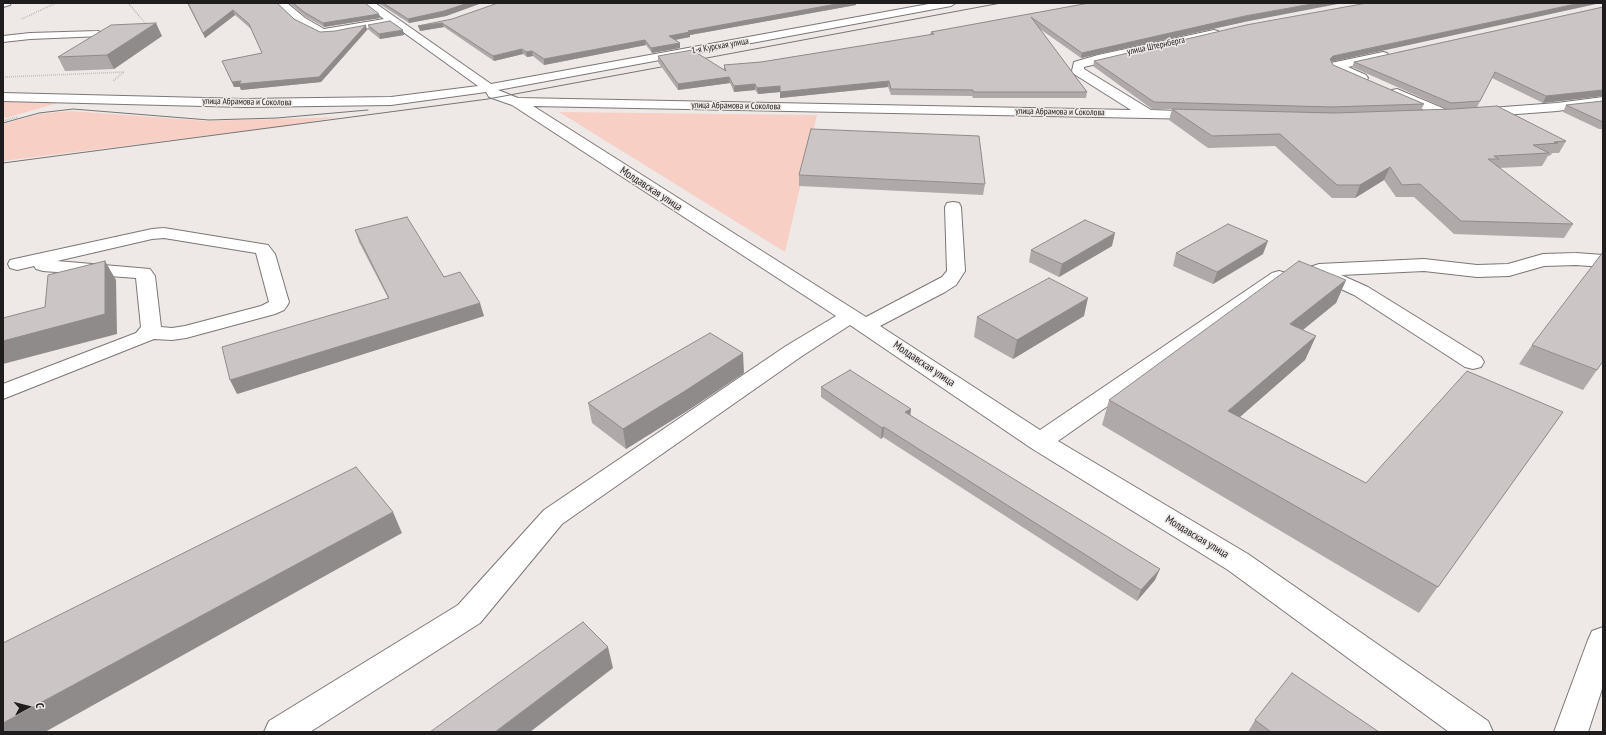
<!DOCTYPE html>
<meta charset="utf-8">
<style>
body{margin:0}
#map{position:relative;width:1606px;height:735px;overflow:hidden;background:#eee9e7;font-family:"PT Sans Narrow",sans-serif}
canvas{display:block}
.frame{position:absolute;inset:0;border:4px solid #1e1c1c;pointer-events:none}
.north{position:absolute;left:8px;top:687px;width:40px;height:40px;-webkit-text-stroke:3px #eee9e7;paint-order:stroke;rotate:83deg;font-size:11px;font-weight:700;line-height:16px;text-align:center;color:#1e1c1c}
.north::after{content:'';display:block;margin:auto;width:14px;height:18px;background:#1e1c1c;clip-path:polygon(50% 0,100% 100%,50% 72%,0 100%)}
</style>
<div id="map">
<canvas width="1606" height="735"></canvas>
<div class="frame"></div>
<div class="north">С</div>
</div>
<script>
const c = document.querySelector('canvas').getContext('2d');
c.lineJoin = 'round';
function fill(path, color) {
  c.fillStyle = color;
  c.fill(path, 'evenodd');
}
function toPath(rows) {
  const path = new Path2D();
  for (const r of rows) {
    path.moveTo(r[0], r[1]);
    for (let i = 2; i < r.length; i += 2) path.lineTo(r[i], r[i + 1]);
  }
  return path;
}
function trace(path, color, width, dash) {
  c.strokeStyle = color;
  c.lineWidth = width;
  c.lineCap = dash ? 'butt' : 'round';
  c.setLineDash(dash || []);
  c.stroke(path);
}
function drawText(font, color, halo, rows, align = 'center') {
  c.font = font + ' "PT Sans Narrow",sans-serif';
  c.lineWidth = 3;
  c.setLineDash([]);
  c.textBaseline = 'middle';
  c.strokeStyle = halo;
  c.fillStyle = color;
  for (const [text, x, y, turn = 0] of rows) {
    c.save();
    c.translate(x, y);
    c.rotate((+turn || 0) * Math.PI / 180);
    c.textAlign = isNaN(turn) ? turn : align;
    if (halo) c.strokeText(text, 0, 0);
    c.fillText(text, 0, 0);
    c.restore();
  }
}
const green = toPath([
 [3,101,61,102,6,118,3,117],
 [70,111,207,121,338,117,292,125,3,161,3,124,39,114],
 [559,112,817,115,785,252]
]);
const path = toPath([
 [128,3,147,25],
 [22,19,56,3],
 [5,77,124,72,113,81],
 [3,121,17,117]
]);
const minor = toPath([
 [3,3,11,3,10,5,3,7,3,3],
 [276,3,287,3,305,18,324,29,384,19,363,3,375,3,491,84,934,3,956,3,951,6,498,90,518,98,1131,110,1074,74,1072,71,1074,62,1098,55,1214,30,1218,31,1220,33,1218,35,1084,67,1084,69,1151,110,1204,112,1206,115,1204,118,1199,119,533,106,866,317,942,277,947,271,945,207,947,203,953,202,959,203,961,207,965,271,956,285,945,292,880,326,1040,430,1272,273,1279,271,1286,273,1289,277,1286,281,1058,441,1248,554,1488,721,1493,732,1449,732,1228,570,1031,448,850,325,802,356,562,524,480,623,310,732,264,732,269,721,458,605,544,510,786,346,836,316,512,105,489,97,486,92,391,105,245,107,3,101,3,93,245,99,391,97,478,86,392,24,336,34,322,35,297,22,276,3],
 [98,31,104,34,102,36,30,39,3,42,3,36,30,33,98,31],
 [1383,52,1387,53,1389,56,1387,59,1348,67,1366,75,1368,78,1366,81,1358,81,1331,69,1329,66,1331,63,1383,52],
 [1397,89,1452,112,1454,115,1452,118,1447,119,1442,118,1392,96,1390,93,1392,90,1397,89],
 [1603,97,1603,105,1557,111,1477,117,1472,116,1470,113,1472,110,1477,109,1557,103,1603,97],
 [164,228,268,245,275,254,289,302,287,306,284,310,275,314,186,338,172,340,154,339,3,399,3,384,136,333,141,327,136,278,43,271,36,269,34,266,17,270,10,268,8,264,10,260,152,229,164,228],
 [164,238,256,253,269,302,261,306,185,326,172,328,161,327,155,276,150,269,57,261,152,239,164,238],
 [1576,253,1603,255,1603,267,1576,265,1544,266,1509,276,1477,277,1424,271,1341,275,1368,287,1481,357,1484,362,1481,367,1473,369,1465,367,1354,295,1310,275,1308,271,1310,267,1319,264,1424,259,1477,265,1508,264,1543,254,1576,253],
 [1603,627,1603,686,1588,732,1554,732,1588,640,1592,631,1603,627]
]);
const tram = toPath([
 [696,60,1001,3],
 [3,123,39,113,73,109,209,120,277,118,368,110],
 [3,163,488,99,672,65]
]);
const wall = toPath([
 [187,3,277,3,294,19,320,32,367,30,321,82,241,90,240,87,234,87,222,61,262,53,251,29,235,15,205,38],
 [289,3,365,3,380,18,324,27,306,17],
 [378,3,482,3,446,16,409,23],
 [1089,3,1244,22,1081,58,1040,29,1087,92,1086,98,973,98,972,96,891,95,888,87,780,98,780,92,758,94,755,90,734,92,730,83,678,90,658,62,658,56,724,69,724,65,761,62,930,35,931,32],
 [856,5,690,35,690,37,675,40,680,43,680,48,652,53,646,45,544,65,533,56,527,57,523,54,494,61,444,27,420,31,452,19],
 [1603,7,1603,96,1543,103,1492,78,1477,107,1566,141,1559,153,1552,153,1551,155,1548,156,1542,166,1499,168,1573,224,1564,238,1454,234,1414,197,1396,197,1384,180,1355,198,1332,198,1275,146,1208,148,1169,120,1172,109,1152,109,1093,66,1094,61,1331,61,1333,65,1424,104,1421,110,1447,109,1352,67,1354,62],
 [368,25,404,35,380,39,369,30],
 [162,36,114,69,65,71,58,57],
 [1603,101,1603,129,1599,129,1563,112,1566,105],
 [799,175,985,184,983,195,799,186],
 [355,230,444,277,484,316,237,394,388,298,359,242],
 [1112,246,1059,277,1029,262,1031,250],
 [1176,253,1263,254,1213,284,1173,266],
 [1346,280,1336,303,1303,330,1316,336,1305,360,1240,417,1366,483,1563,412,1419,613,1102,425,1109,400],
 [1084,316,1013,359,974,337,977,317],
 [1532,345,1597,370,1583,390,1519,364],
 [744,373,687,411,626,449,592,423,588,403],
 [821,387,910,415,1155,580,1137,601,883,437,881,439,821,397],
 [1255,720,1379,732,1248,732]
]);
const shadedWall = toPath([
 [468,3,482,3,446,16,409,23,408,19],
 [842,3,856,3,856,5,690,35,690,37,669,41,669,36,688,31],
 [1317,3,1343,3,1244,22,1081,58,1082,53,1245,16],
 [1580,3,1601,3,1331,62,1330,59,1333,56],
 [233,10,235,15,205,38,203,33],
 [379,14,380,18,324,27,323,23],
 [156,23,162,36,114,69,107,55],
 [442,23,444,27,420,31,418,26],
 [366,25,367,30,321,82,241,90,240,87,234,87,232,82],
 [403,30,404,35,380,39,379,34],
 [645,40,646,45,544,65,544,59],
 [680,43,680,48,652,53,651,48],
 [522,49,523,54,494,61,493,56],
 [532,51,533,56,527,57,526,52],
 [729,77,730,83,678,90,678,84],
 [889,81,888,87,780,98,780,92],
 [755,84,755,90,734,92,734,86],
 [780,86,780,92,758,94,757,88],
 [1603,90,1603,96,1543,103,1546,96],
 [1390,167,1384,180,1355,198,1360,185],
 [1115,233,1112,246,1059,277,1062,264],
 [1268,241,1263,254,1213,284,1217,272],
 [105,261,116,280,117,334,3,364,3,341],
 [1346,280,1336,303,1280,348,1290,324],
 [1088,298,1084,316,1013,359,1017,340],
 [480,303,484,316,237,394,230,380],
 [1316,336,1305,360,1218,436,1228,411],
 [743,353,744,373,687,411,626,449,623,429],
 [911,409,910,419,905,412],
 [884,427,883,437,881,439,882,428],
 [393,512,402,533,45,732,3,732,3,723],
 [1160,569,1155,580,1137,601,1141,590],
 [608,647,613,668,530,732,495,732]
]);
const building = toPath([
 [188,3,277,3,294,19,320,32,335,31,366,25,319,77,239,84,241,81,232,82,222,61,262,53,249,24,233,10,203,33,188,3],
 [293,3,365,3,379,14,323,23,304,12,293,3],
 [383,3,468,3,444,11,408,19,383,3],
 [498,3,842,3,688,31,690,32,669,36,680,43,651,48,645,40,544,59,532,51,526,52,522,49,493,56,442,23,418,26,452,19,498,3],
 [1089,3,1317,3,1245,16,1082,53,1031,17,1087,92,973,92,973,90,891,89,889,81,780,92,780,86,757,88,755,84,734,86,729,77,678,84,658,56,692,50,726,71,724,65,761,62,934,34,931,32,1089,3],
 [1367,3,1580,3,1333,56,1330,59,1333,65,1424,104,1331,107,1154,102,1094,61,1246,25,1367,3],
 [1603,7,1603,90,1546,96,1495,72,1480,101,1451,103,1354,62,1603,7],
 [390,21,403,30,379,34,368,25,390,21],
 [156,23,107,55,58,57,111,25,156,23],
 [1603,101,1603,122,1566,105,1603,101],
 [1497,106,1566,141,1554,142,1558,143,1533,145,1549,153,1494,156,1499,159,1488,159,1573,224,1461,221,1420,184,1402,185,1390,167,1360,185,1337,185,1280,134,1212,136,1172,109,1334,113,1453,109,1497,106],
 [811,129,979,136,985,184,799,175,811,129],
 [407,217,444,277,460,272,480,303,230,380,222,347,389,298,355,230,407,217],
 [1085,220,1115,233,1062,264,1031,250,1085,220],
 [1228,224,1268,241,1217,272,1176,253,1228,224],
 [1603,252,1603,361,1597,370,1532,345,1603,252],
 [105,261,105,314,3,341,3,318,45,307,48,275,105,261],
 [1299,261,1346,280,1290,324,1316,336,1228,411,1366,483,1467,371,1563,412,1438,587,1109,400,1299,261],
 [1049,278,1088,298,1017,340,977,317,1049,278],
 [710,333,743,353,685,391,623,429,588,403,710,333],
 [850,370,911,409,905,412,1160,569,1141,590,884,427,882,428,821,387,850,370],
 [356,467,393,512,3,723,3,643,356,467],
 [583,622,608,647,495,732,430,732,583,622],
 [1292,673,1379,732,1271,732,1255,720,1292,673]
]);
const farStreetnames = [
 ["1-я Курская улица",720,46,-10],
 ["улица Штернберга",1156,46,-12],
 ["улица Абрамова и Соколова",247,102,1],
 ["улица Абрамова и Соколова",736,106,1],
 ["улица Абрамова и Соколова",1060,112,1]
];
const streetNames = [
 ["Молдавская улица",651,189,33],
 ["Молдавская улица",924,364,34],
 ["Молдавская улица",1197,537,31]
];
fill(green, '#f7cfc5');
trace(minor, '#7c7776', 2);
trace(path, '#969291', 1.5, [0.5, 1.5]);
fill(minor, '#fff');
trace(tram, '#777473', 1);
fill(wall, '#afaaa9');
fill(shadedWall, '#8e8b8a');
fill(building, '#cbc6c5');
trace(building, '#8e8b8a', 1);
drawText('9px', '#1e1c1c', '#eee9e7', farStreetnames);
drawText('11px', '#1e1c1c', '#eee9e7', streetNames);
</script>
